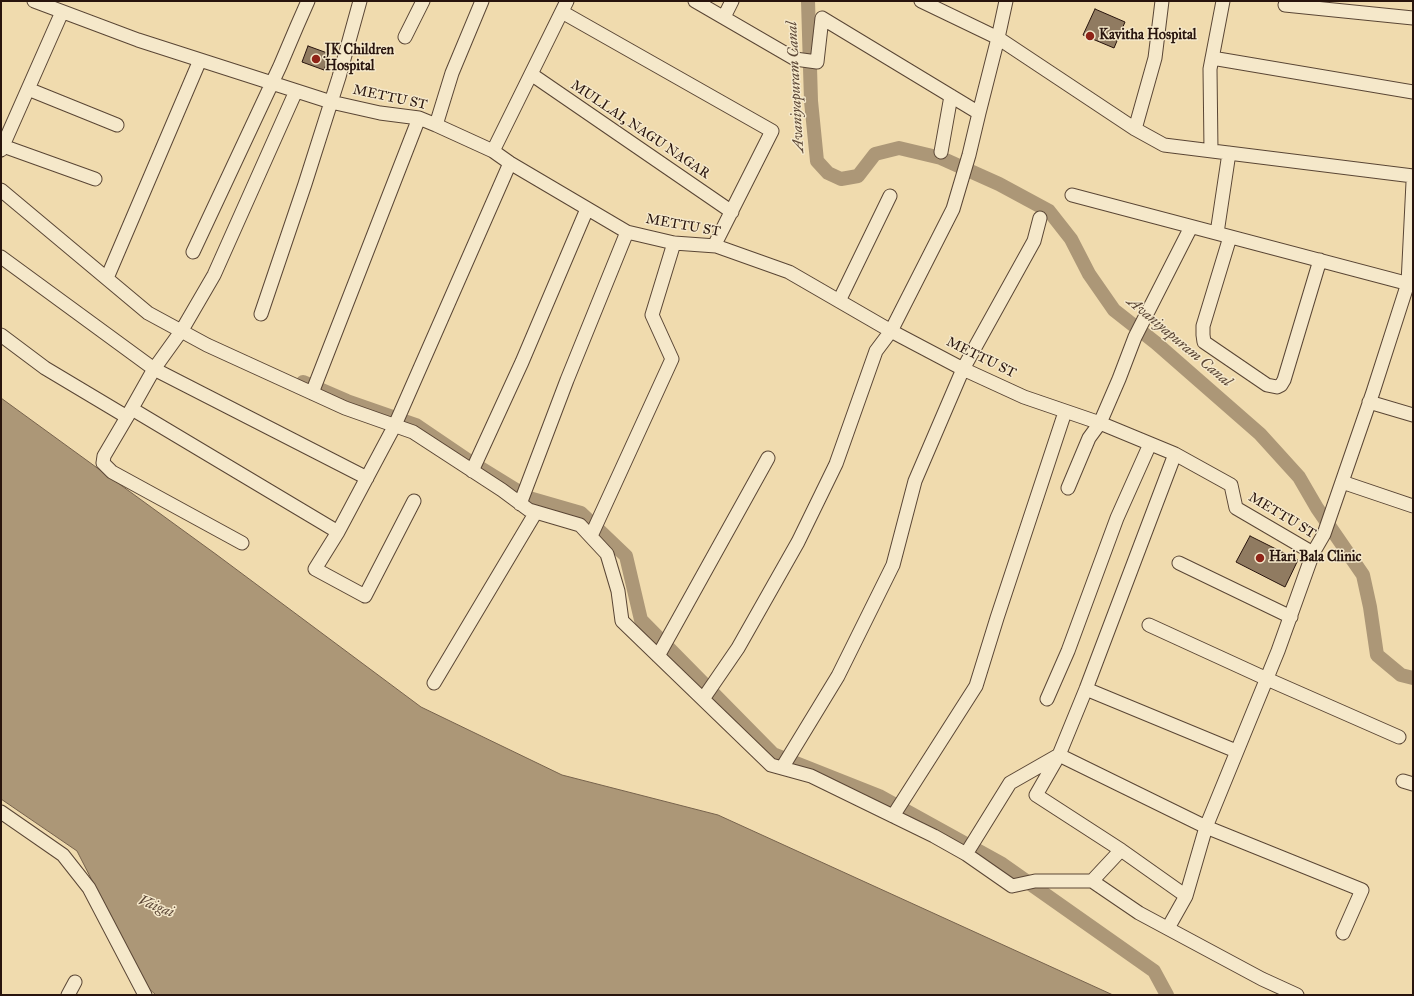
<!DOCTYPE html>
<style>
body{margin:0}
#map{position:relative;width:1414px;height:996px;overflow:hidden;background:#f0dbae;font-family:"IM FELL Great Primer",serif}
canvas{display:block}
.frame{position:absolute;inset:0;border:2px solid #28140d;pointer-events:none}
</style>
<div id="map">
<canvas width="1414" height="996"></canvas>
<div class="frame"></div>
</div>
<script>
const c = document.querySelector('canvas').getContext('2d');
c.lineJoin = 'round';
function fill(path, color) {
  c.fillStyle = color;
  c.fill(path, 'evenodd');
}
function toPath(rows) {
  const path = new Path2D();
  for (const r of rows) {
    path.moveTo(r[0], r[1]);
    for (let i = 2; i < r.length; i += 2) path.lineTo(r[i], r[i + 1]);
  }
  return path;
}
function trace(path, color, width, dash) {
  c.strokeStyle = color;
  c.lineWidth = width;
  c.lineCap = dash ? 'butt' : 'round';
  c.setLineDash(dash || []);
  c.stroke(path);
}
function drawText(font, color, halo, rows, align = 'center') {
  c.font = font + ' "IM FELL Great Primer",serif';
  c.lineWidth = 3;
  c.setLineDash([]);
  c.textBaseline = 'middle';
  c.strokeStyle = halo;
  c.fillStyle = color;
  for (const [text, x, y, turn = 0] of rows) {
    c.save();
    c.translate(x, y);
    c.rotate((+turn || 0) * Math.PI / 180);
    c.textAlign = isNaN(turn) ? turn : align;
    if (halo) c.strokeText(text, 0, 0);
    c.fillText(text, 0, 0);
    c.restore();
  }
}
const water = toPath([
 [1,398,217,555,421,707,562,775,718,815,1113,995,156,995,146,986,77,851,1,799,1,398]
]);
const canal = toPath([
 [808,1,811,101,817,161,828,173,841,179,858,176,875,154,899,148,941,158,999,184,1049,211,1071,239,1089,274,1114,310,1156,343,1260,434,1299,477,1317,508,1363,575,1370,607,1377,655,1401,675,1413,678],
 [303,382,347,401,416,425,469,461,529,498,581,513,626,556,641,620,773,754,879,796,1002,864,1154,971,1167,995]
]);
const building = toPath([
 [1095,9,1125,22,1114,48,1083,35,1095,9],
 [308,46,330,54,324,70,302,62,308,46],
 [1250,536,1298,560,1285,587,1236,562,1250,536]
]);
const street = toPath([
 [34,1,138,40,331,102,380,113,419,118,436,125,493,151,510,163,627,232,674,243,716,246,789,272,891,331,963,369,1024,397,1100,423,1175,454,1231,485,1236,508,1313,553],
 [695,1,795,59,817,62,822,18,979,113],
 [921,1,998,38,1135,129,1164,145,1413,176],
 [1285,5,1413,18],
 [562,12,772,131,714,246],
 [724,17,732,1],
 [405,37,423,1],
 [1212,58,1413,92],
 [531,74,732,212],
 [28,89,117,125],
 [436,125,452,73,482,1],
 [1135,129,1155,58,1162,1],
 [3,146,95,179],
 [1,150,62,12],
 [1211,150,1210,69,1223,1],
 [493,151,567,1],
 [941,152,951,96],
 [1,190,148,313,207,345,345,408,413,432,502,490,529,510,580,525,607,554,618,591,622,621,771,765,811,776,934,836,966,854,1012,886,1035,881,1092,881,1121,850,1186,896,1206,827,1278,651,1313,553,1324,534,1373,392,1408,283,1413,182],
 [1072,195,1413,285],
 [1217,233,1229,153],
 [1230,237,1203,326,1203,335,1204,342,1267,385,1277,387,1281,385,1284,380,1320,260],
 [193,252,280,66,297,26,308,1],
 [1,257,154,369,182,330,214,275,296,91],
 [107,278,200,60],
 [839,301,890,196],
 [261,314,305,184,339,77,360,1],
 [1,335,45,368,127,417,154,369,367,478],
 [312,393,419,118],
 [1369,402,1413,415],
 [132,409,338,532],
 [127,417,104,456,103,463,112,472,242,543],
 [472,471,522,362,587,209],
 [1342,482,1413,506],
 [1068,488,1089,438,1100,423,1119,379,1135,337,1191,227],
 [414,501,365,596,315,569,338,532,395,425,510,163],
 [520,504,567,380,627,232],
 [591,536,672,359,652,315,674,243],
 [1179,563,1291,617],
 [1149,625,1267,679,1399,737],
 [658,656,768,458],
 [434,683,536,512],
 [1086,689,1236,751],
 [703,699,738,648,798,542,836,464,876,351,891,331,953,209,969,155,979,113,998,38,1006,1],
 [1047,699,1068,651,1117,518,1150,444],
 [782,768,838,676,893,565,915,481,963,369,1034,241,1040,218],
 [1403,781,1413,784],
 [1,812,63,855,89,888,145,995],
 [893,816,976,686,997,618,1065,412],
 [1121,850,1036,795,1059,755,1086,689,1175,454],
 [966,854,1010,783,1059,755,1206,827,1362,890,1343,933],
 [1092,881,1139,913,1262,979,1297,995],
 [1168,928,1186,896],
 [68,995,75,982]
]);
const markers = [
 [1090,36,5,"#8f2418"],
 [316,59,5,"#8f2418"],
 [1260,558,5,"#8f2418"]
];
const poiNames = [
 ["Kavitha Hospital",1099,36],
 ["JK Children",325,51],
 ["Hospital",325,67],
 ["Hari Bala Clinic",1269,558]
];
const streetNames = [
 ["METTU ST",390,98,12],
 ["MULLAI, NAGU NAGAR",640,130,34],
 ["METTU ST",683,226,10],
 ["METTU ST",981,358,26],
 ["METTU ST",1282,516,31]
];
const waterNames = [
 ["Avaniyapuram Canal",796,87,-93],
 ["Avaniyapuram Canal",1179,342,40],
 ["Vaigai",156,907,21]
];
fill(water, '#ac9777');
trace(water, '#77634d', 1);
trace(canal, '#ac9777', 14);
fill(building, '#907b61');
trace(building, '#28140d', 1);
trace(street, '#5a4635', 15);
trace(street, '#f5e8ca', 13);
for (const [x, y, r, color] of markers) {
  const dot = new Path2D();
  dot.arc(x, y, r, 0, 2 * Math.PI);
  c.fillStyle = color;
  c.fill(dot);
  trace(dot, '#f5e8ca', 1.5);
}
drawText('bold 14px', '#28140d', '#f5e8ca', poiNames, 'left');
drawText('14px', '#28140d', '#f5e8ca', streetNames);
drawText('italic 15px', '#5d4837', '#f5e8ca', waterNames);
</script>
